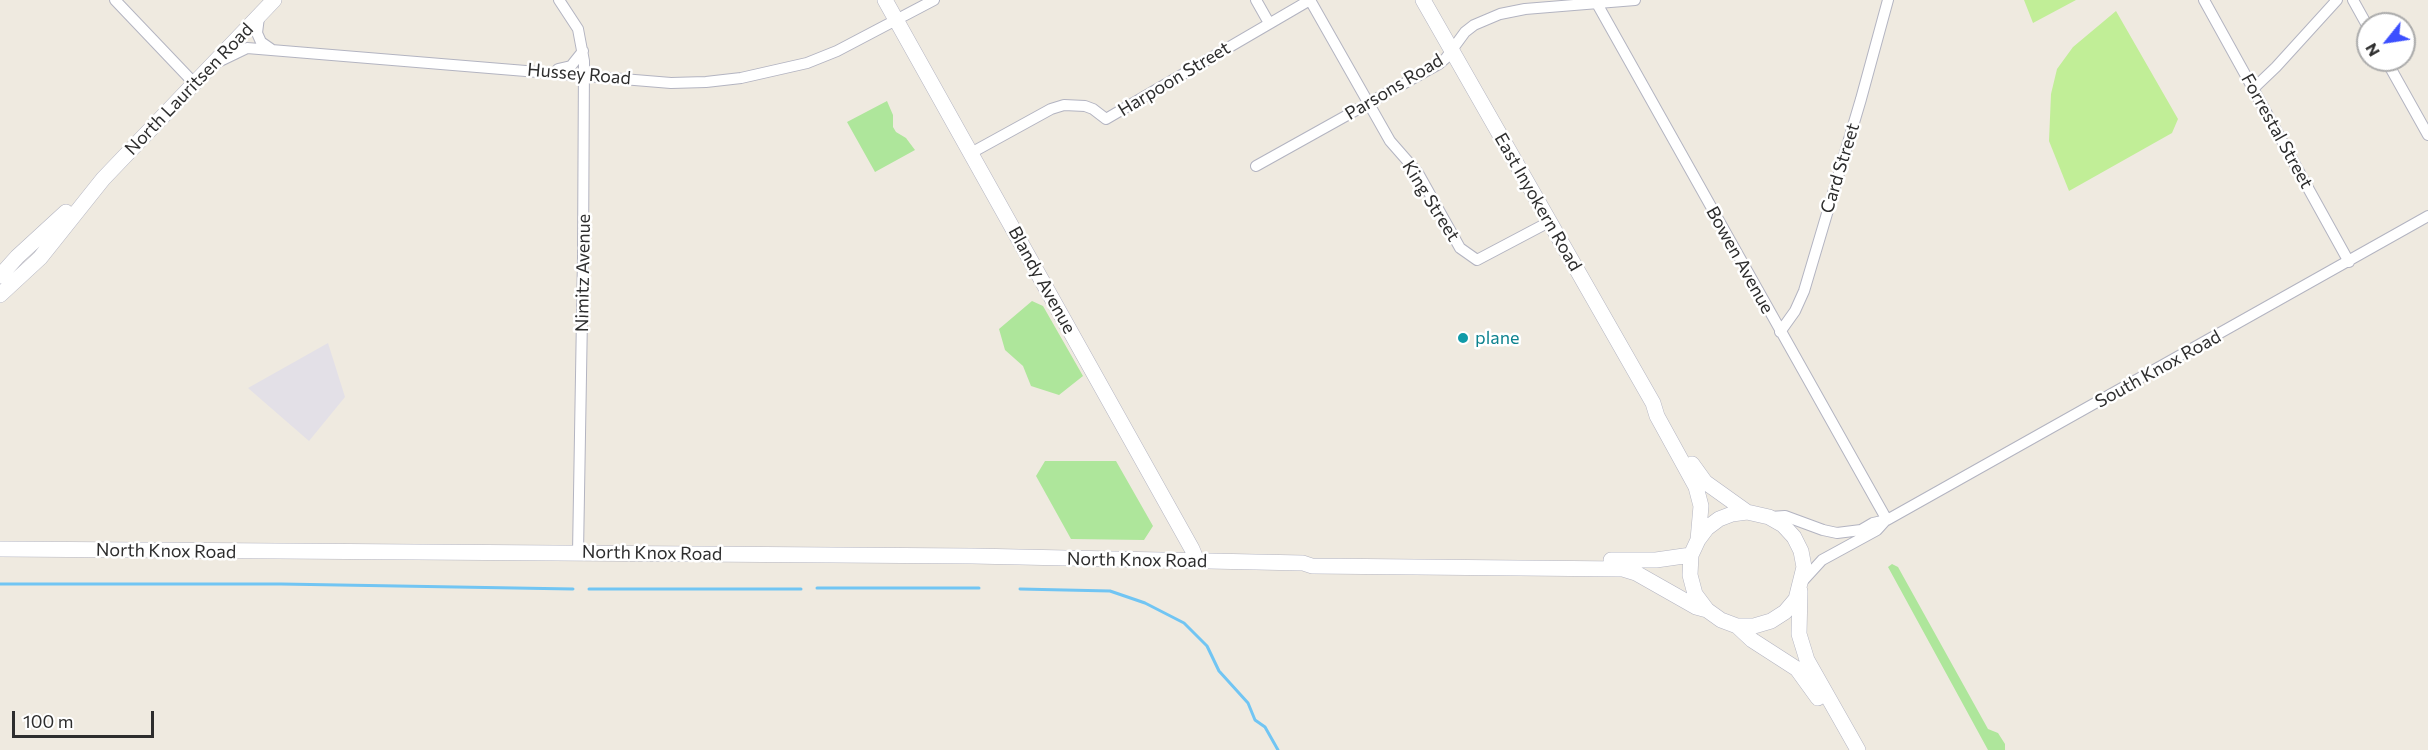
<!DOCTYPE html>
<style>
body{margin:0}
#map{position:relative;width:2428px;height:750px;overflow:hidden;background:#efeae0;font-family:Commissioner,sans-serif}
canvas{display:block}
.north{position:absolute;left:2356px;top:12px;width:60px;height:60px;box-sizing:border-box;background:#fff;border:2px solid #ababab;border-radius:50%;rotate:240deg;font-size:16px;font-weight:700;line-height:24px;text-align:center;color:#2d2d2d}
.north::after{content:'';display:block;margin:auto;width:21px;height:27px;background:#3c4fff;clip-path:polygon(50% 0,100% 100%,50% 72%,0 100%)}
.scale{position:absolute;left:12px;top:711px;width:142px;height:27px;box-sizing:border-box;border:3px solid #2d2d2d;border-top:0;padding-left:8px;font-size:18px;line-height:21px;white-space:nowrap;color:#2d2d2d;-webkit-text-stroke:4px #fff;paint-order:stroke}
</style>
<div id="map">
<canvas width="2428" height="750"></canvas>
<div class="north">N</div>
<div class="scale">100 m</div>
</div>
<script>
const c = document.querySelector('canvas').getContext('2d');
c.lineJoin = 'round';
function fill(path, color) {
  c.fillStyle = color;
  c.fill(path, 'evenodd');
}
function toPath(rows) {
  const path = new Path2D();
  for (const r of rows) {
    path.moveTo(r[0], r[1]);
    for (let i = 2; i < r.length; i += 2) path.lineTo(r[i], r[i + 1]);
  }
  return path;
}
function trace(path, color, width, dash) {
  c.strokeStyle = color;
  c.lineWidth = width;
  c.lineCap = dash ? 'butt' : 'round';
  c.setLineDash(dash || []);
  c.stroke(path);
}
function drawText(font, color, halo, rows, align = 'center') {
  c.font = font + ' Commissioner,sans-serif';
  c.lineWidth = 5;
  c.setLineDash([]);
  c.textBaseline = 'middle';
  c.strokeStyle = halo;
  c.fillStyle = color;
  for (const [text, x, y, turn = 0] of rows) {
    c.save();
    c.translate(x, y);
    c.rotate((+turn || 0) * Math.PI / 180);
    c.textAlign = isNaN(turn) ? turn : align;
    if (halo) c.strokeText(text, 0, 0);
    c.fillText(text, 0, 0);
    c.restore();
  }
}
const industrial = toPath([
 [328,343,345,397,309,441,248,388]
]);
const green = toPath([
 [887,101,893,115,893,127,896,132,906,138,915,150,875,172,847,122],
 [1032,301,1043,306,1083,376,1059,395,1031,386,1023,366,1005,350,999,329],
 [1045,461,1116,461,1153,526,1144,540,1071,539,1036,476],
 [1892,564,1898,567,1988,729,1998,733,2005,744,2005,750,1988,750,1888,567]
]);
const pitch = toPath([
 [2024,0,2076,0,2033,23],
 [2116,11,2178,119,2172,133,2069,191,2049,141,2051,94,2057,69,2073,47]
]);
const stream = toPath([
 [0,584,281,584,573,589],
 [817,588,979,588],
 [589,589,801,589],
 [1020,589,1110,591,1145,603,1184,623,1207,646,1219,671,1248,703,1255,720,1265,727,1278,750]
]);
const street = toPath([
 [115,0,194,83],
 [559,0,578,29,584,61,583,257,578,553],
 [1256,0,1269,23],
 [1310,0,1390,141,1418,173,1460,248,1477,260,1549,222],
 [1595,0,1887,520],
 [2204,0,2349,262],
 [2353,0,2368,27],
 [259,17,257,33,261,42,271,49],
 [2386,60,2428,135],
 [218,62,247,48,671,83,706,82,741,78,807,63,837,51,934,0],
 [558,69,571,66,583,51],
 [2254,88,2276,67,2337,0],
 [971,153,1051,109,1064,105,1085,106,1093,109,1106,119,1310,0],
 [1256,166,1439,64,1446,58,1465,32,1474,25,1500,14,1525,9,1635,0],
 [1780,332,1795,311,1804,291,1861,99,1888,0],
 [1770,517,1785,516,1823,530,1837,533,1861,530,1873,523,1887,520,2428,216],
 [1801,583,1822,560,1877,530,1886,520]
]);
const secondary = toPath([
 [885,0,1192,549,1197,561],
 [1423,0,1653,403,1657,416,1696,487,1701,506,1698,540],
 [0,276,17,257,66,212],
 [0,295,40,258,103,179,274,0],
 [1692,464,1705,482,1747,512,1769,517,1783,525,1794,537,1801,551,1804,567,1796,599,1785,612,1771,621,1754,626,1737,626,1721,620,1707,610,1695,594,1690,575,1691,555,1698,540,1707,528,1719,519,1732,514,1747,512],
 [0,549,972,556,1303,563,1312,566,1623,569,1636,573,1696,607,1707,610],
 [1611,560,1656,560,1691,555],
 [1800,591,1799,634,1807,660,1858,750],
 [1737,626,1752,640,1797,669,1818,698]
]);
const markers = [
 [1463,338,6,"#0f9aa8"]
];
const streetNames = [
 ["Hussey Road",579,74,5],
 ["Harpoon Street",1174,79,-31],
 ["Parsons Road",1394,87,-31],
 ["North Lauritsen Road",189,89,-46],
 ["Forrestal Street",2277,131,61],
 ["Card Street",1840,168,-73],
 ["King Street",1431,201,58],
 ["East Inyokern Road",1538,202,60],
 ["Bowen Avenue",1740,260,61],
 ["Nimitz Avenue",583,273,-89],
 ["Blandy Avenue",1042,280,61],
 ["South Knox Road",2158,369,-29],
 ["North Knox Road",166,551,1],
 ["North Knox Road",652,553,1],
 ["North Knox Road",1137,560,1]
];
const cultureNames = [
 ["plane",1475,338]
];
fill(industrial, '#e3e0e7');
fill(green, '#aee69b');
fill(pitch, '#c1ee97');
trace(stream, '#71c5f3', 3);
trace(street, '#b3b4c1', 12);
trace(secondary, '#b3b4c1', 16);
trace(street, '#fff', 10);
trace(secondary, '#fff', 15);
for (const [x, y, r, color] of markers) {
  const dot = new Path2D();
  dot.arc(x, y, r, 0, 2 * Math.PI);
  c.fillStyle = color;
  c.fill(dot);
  trace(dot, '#fff', 2);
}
drawText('18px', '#2d2d2d', '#fff', streetNames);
drawText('18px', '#0d838f', '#fff', cultureNames, 'left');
</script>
